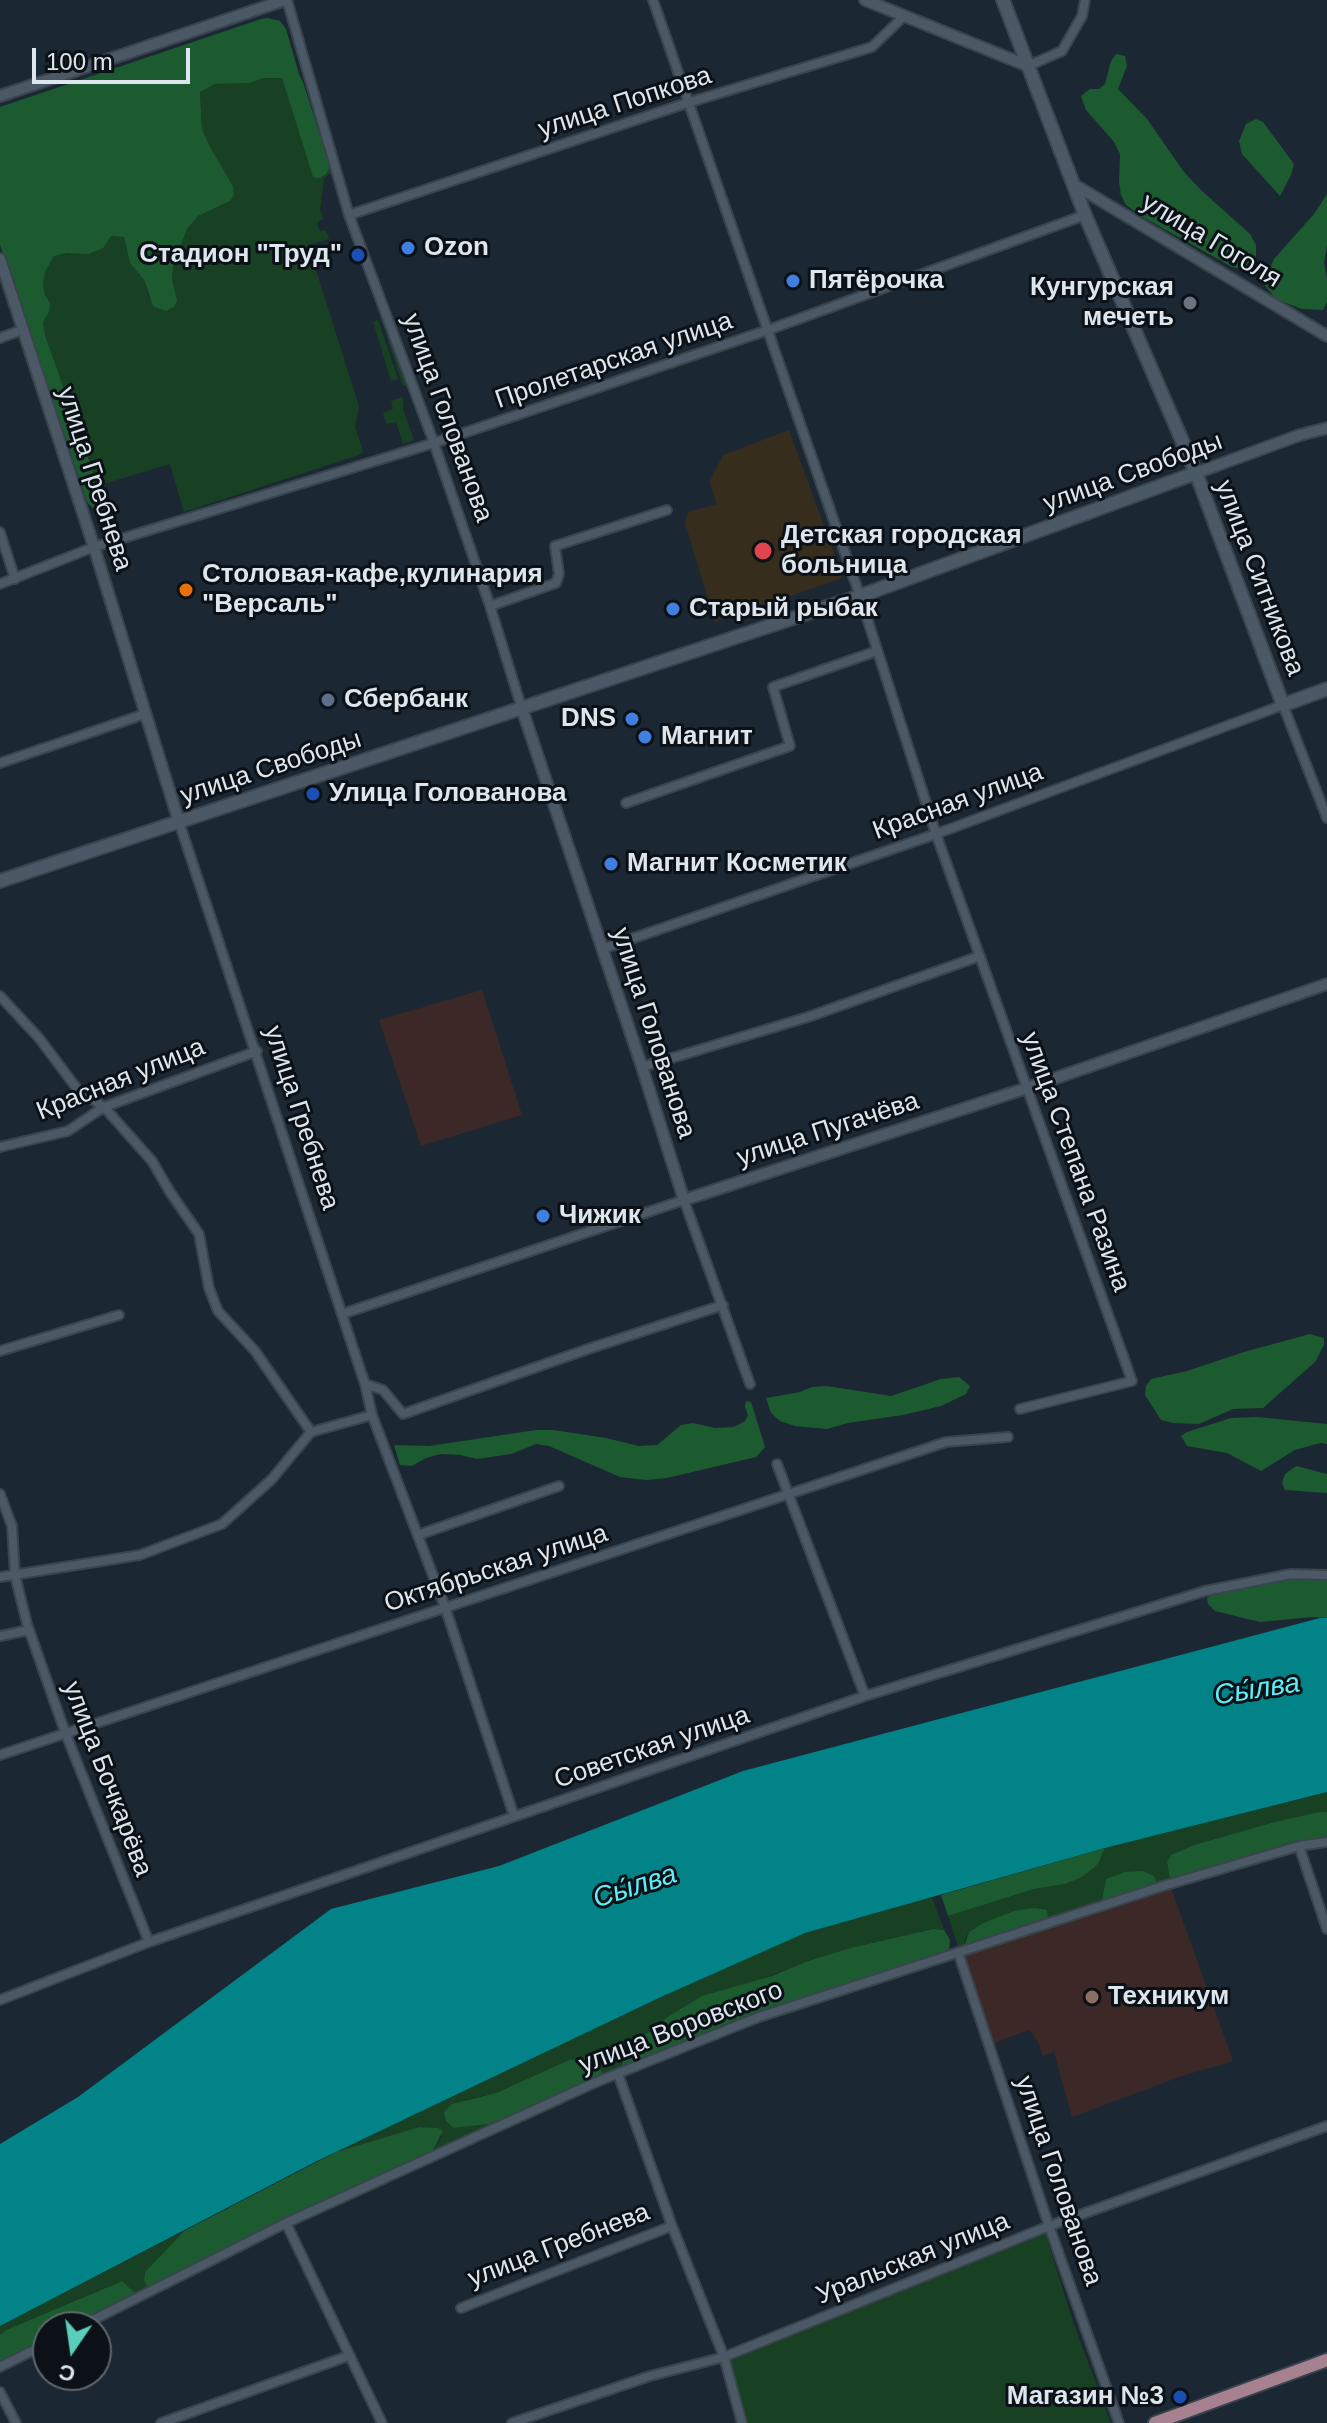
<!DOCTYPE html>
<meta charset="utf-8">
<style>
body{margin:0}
#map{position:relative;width:1327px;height:2423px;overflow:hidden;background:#1b2834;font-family:Helvetica,sans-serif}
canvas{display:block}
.north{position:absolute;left:32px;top:2311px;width:80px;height:80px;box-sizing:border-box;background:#0b1116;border:2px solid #5f666c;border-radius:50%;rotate:193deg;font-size:22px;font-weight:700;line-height:32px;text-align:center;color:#dde6ed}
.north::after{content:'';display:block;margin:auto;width:28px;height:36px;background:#5acebd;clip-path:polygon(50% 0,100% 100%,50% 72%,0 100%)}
.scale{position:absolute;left:32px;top:48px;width:158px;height:36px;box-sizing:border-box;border:4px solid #dde6ed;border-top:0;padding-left:10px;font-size:24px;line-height:28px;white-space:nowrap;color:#dde6ed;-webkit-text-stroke:6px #0b1116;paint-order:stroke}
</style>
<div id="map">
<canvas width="1327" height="2423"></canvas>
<div class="north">С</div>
<div class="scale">100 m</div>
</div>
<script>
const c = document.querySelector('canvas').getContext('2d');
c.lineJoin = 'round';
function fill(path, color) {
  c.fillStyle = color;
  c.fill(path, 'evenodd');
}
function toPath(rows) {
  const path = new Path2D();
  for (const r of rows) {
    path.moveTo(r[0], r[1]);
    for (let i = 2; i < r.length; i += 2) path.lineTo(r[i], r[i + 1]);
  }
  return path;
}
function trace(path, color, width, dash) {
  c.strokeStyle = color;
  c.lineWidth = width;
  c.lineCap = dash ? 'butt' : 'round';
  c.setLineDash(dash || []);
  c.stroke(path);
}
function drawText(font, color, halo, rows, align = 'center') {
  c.font = font + ' Helvetica,sans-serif';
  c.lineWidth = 6;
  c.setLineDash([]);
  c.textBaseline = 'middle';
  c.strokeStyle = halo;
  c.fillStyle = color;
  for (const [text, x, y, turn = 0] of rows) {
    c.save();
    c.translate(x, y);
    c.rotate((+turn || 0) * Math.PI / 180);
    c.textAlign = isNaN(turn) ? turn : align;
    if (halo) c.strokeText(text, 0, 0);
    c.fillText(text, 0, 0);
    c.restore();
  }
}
const education = toPath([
 [482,990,522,1115,421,1146,379,1020],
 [1171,1888,1233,2061,1182,2076,1072,2117,1054,2052,1043,2056,1038,2042,1029,2030,991,2044,961,1953]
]);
const medical = toPath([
 [789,430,843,578,715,622,685,523,688,512,717,504,709,482,723,455]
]);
const green = toPath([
 [263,78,282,78,313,176,326,174,330,167,333,170,324,179,320,210,323,219,319,221,317,225,320,231,326,230,329,239,308,245,359,406,355,427,363,451,359,455,184,512,170,464,93,487,95,477,45,335,43,322,49,312,43,285,45,272,54,255,111,236,124,237,130,263,144,280,149,299,172,279,173,267,187,229,198,216,230,201,233,186,210,147,202,129,200,91,215,84,250,83],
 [383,307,410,384,403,386,378,309],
 [378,320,398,379,391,381,373,322],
 [403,397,403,409,414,440,403,444,396,422,386,424,383,413,393,409,391,401],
 [1327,1792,1327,1812,1278,1821,1194,1845,1172,1855,1167,1862,1170,1880,1157,1884,1154,1876,1106,1879,1102,1900,1048,1919,983,1923,969,1932,965,1939,964,1947,959,1949,948,1916,1034,1889,1066,1884,1098,1864,1105,1848],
 [932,1897,944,1930,932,1929,850,1948,805,1962,666,2018,648,2033,635,2040,625,2069,603,2075,598,2063,569,2060,496,2093,466,2100,454,2128,497,2123,415,2163,432,2152,442,2136,438,2128,419,2127,336,2152,661,1997,805,1933],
 [184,2231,145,2272,144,2281,148,2288,136,2294,121,2281,6,2330,0,2335,0,2326],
 [1045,2232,1074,2325,1111,2423,747,2423,730,2361]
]);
const forest = toPath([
 [268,18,280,21,286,29,299,74,303,82,330,167,326,174,320,178,313,177,282,78,263,78,250,83,215,84,200,92,202,129,210,147,233,186,234,195,230,201,198,216,187,229,173,267,172,279,177,301,174,307,166,311,153,306,144,280,130,263,124,237,111,236,103,248,88,254,67,253,54,256,45,272,43,285,45,295,50,303,49,312,43,322,45,335,95,477,93,488,99,507,93,508,87,502,0,245,0,107,261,19],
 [1116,54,1125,56,1127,66,1118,89,1147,119,1184,172,1202,191,1250,234,1256,245,1256,261,1248,267,1241,269,1232,267,1141,216,1126,205,1121,195,1119,182,1120,154,1114,142,1086,110,1081,96,1090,89,1099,89,1105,84,1111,61],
 [1256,119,1263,122,1294,164,1291,175,1280,196,1242,154,1239,141,1246,124],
 [1327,194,1327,246,1324,263,1327,279,1327,302,1323,310,1302,309,1276,299,1263,283,1274,259,1314,214],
 [1310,1334,1324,1338,1324,1345,1315,1362,1263,1408,1233,1409,1199,1424,1173,1423,1161,1420,1145,1395,1146,1386,1151,1379,1187,1371,1244,1352],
 [959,1377,970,1386,966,1394,941,1406,903,1415,848,1423,827,1429,795,1426,780,1421,771,1413,766,1398,800,1392,812,1387,827,1386,891,1396,941,1379],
 [746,1401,751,1402,765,1447,756,1457,667,1478,646,1480,620,1477,549,1446,536,1444,511,1454,477,1459,460,1455,441,1454,426,1458,412,1466,400,1465,394,1445,429,1446,536,1430,553,1430,606,1438,639,1446,657,1445,681,1425,693,1423,715,1428,734,1427,745,1421,748,1415,745,1407],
 [1257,1417,1327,1424,1327,1444,1320,1443,1295,1450,1261,1471,1227,1453,1187,1446,1181,1436,1187,1432,1231,1418],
 [1296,1466,1327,1474,1327,1493,1285,1490,1282,1483,1285,1474],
 [1304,1578,1327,1578,1327,1618,1312,1617,1260,1622,1215,1611,1208,1604,1207,1598,1219,1591],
 [1320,1812,1327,1812,1327,1837,1295,1841,1170,1880,1167,1862,1171,1855,1194,1845,1278,1821],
 [1105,1848,1098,1864,1082,1877,1065,1884,1034,1889,948,1916,941,1895],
 [1143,1871,1154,1876,1157,1884,1102,1900,1106,1879,1125,1872],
 [1035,1908,1047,1910,1048,1919,964,1947,969,1932,983,1923,1014,1911],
 [933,1929,944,1930,950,1940,949,1950,832,1990,625,2069,623,2065,623,2055,635,2040,648,2033,666,2018,702,1996,772,1976,805,1962,850,1948],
 [584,2058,598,2063,603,2075,497,2123,454,2128,446,2121,444,2112,452,2104,496,2093,569,2060],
 [419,2127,438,2128,443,2131,432,2152,415,2163,152,2287,148,2288,144,2281,145,2272,184,2231,336,2152],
 [122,2281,136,2294,72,2327,48,2327,48,2339,0,2364,0,2335,6,2330]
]);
const water = toPath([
 [1320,1618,1327,1618,1327,1792,1105,1848,805,1933,661,1997,317,2161,0,2326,0,2144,78,2097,331,1909,499,1866,743,1771]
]);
const minor = toPath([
 [287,0,349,215,434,443,490,606,522,709],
 [653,0,860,596,936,834,1132,1381,1020,1409],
 [1028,66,1062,51,1082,16,1085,0],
 [349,215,687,103,872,47,903,17],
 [0,338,22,330],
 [0,532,15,579],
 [0,584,94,547,434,443,768,330,1085,215],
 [490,606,556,583,559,574,555,546,667,510],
 [0,763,145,714],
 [626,803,790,746,773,687,877,651],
 [179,822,365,1384,372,1415,445,1607,514,1816],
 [602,949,936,834,1283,705,1327,818],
 [0,996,39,1038,78,1090,104,1107,152,1161,170,1192,199,1234,209,1288,218,1311,255,1351,311,1432],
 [642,1067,808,1017,980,956],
 [0,1147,68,1131,104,1107,257,1051],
 [342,1314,684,1200,750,1384],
 [0,1351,119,1315],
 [365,1384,383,1390,403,1414,588,1349,723,1305],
 [777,1464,865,1696],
 [0,1494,12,1526,15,1575,27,1624,65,1732,149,1942],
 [418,1535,559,1486],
 [0,1577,140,1555,222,1524,272,1479,311,1432,372,1415],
 [0,1636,29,1630],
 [0,1755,946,1442,1008,1437],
 [1299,1846,1327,1929],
 [958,1952,1049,2226,1119,2423],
 [0,2000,149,1942,865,1696,1205,1591,1291,1574,1327,1575],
 [618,2074,672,2226,724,2357,742,2423],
 [286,2223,382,2423],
 [461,2308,672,2226],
 [79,2327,286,2223,594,2083,759,2017,1163,1886,1299,1846,1327,1842],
 [0,2367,48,2343],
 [0,2392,16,2423],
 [161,2423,348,2356],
 [512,2423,650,2376,724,2357,1049,2226,1327,2126]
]);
const tertiary = toPath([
 [865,0,1028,66],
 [0,96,285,0],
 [1073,184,1327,336],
 [0,259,94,547,179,822],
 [1196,473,1300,435,1327,428],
 [522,709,642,1067,684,1200,1027,1088,1327,984]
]);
const secondary = toPath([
 [1003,0,1085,215,1196,473,1283,705,1327,689],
 [0,881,860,596,1196,473]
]);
const primary = toPath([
 [1155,2423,1327,2360]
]);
const markers = [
 [408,248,8,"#3f7fe0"],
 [358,255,8,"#1a4fb4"],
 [793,281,8,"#3f7fe0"],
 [1190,303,8,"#6b7280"],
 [763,551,10,"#e0444e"],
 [186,590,8,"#e8710a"],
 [673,609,8,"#3f7fe0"],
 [328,700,8,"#5c6f8a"],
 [632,719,8,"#3f7fe0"],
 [645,737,8,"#3f7fe0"],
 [313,794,8,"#1a4fb4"],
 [611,864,8,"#3f7fe0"],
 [543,1216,8,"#3f7fe0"],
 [1092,1997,8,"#8d6e63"],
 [1180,2397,8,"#1a4fb4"]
];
const streetNames = [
 ["улица Попкова",625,103,-18],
 ["улица Гоголя",1211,241,31],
 ["Пролетарская улица",614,361,-19],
 ["улица Голованова",447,418,70],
 ["улица Свободы",1133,473,-20],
 ["улица Гребнева",94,479,72],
 ["улица Ситникова",1259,578,69],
 ["улица Свободы",271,768,-18],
 ["Красная улица",958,802,-20],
 ["улица Голованова",653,1033,72],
 ["Красная улица",121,1080,-22],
 ["улица Гребнева",301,1118,72],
 ["улица Пугачёва",828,1130,-18],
 ["улица Степана Разина",1075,1162,70],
 ["Октябрьская улица",496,1569,-18],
 ["Советская улица",652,1748,-19],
 ["улица Бочкарёва",107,1779,69],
 ["улица Воровского",681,2028,-21],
 ["улица Голованова",1058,2181,71],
 ["улица Гребнева",559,2246,-21],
 ["Уральская улица",913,2259,-22]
];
const poiNames = [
 ["Ozon",424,248],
 ["Стадион \"Труд\"",342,255,"right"],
 ["Пятёрочка",809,281],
 ["Кунгурская",1174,288,"right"],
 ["мечеть",1174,318,"right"],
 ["Детская городская",781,536],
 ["больница",781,566],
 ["Столовая-кафе,кулинария",202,575],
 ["\"Версаль\"",202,605],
 ["Старый рыбак",689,609],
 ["Сбербанк",344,700],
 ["DNS",616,719,"right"],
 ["Магнит",661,737],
 ["Улица Голованова",329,794],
 ["Магнит Косметик",627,864],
 ["Чижик",559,1216],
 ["Техникум",1108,1997],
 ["Магазин №3",1164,2397,"right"]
];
const waterNames = [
 ["Сы́лва",1257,1690,-9],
 ["Сы́лва",635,1887,-18]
];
fill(education, '#3c2927');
fill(medical, '#362d1d');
fill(green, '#184023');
fill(forest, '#1c5a30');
fill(water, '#018387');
trace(minor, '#39444d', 12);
trace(tertiary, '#39444d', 14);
trace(secondary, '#39444d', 16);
trace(primary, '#39444d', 16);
trace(minor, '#4a5965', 8);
trace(tertiary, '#4a5965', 10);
trace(secondary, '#4a5965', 12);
trace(primary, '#a88191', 12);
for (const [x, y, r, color] of markers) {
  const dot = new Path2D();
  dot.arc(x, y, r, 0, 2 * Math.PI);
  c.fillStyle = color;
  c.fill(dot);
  trace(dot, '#0b1116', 3);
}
drawText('26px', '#dde6ed', '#0b1116', streetNames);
drawText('bold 26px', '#dde6ed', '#0b1116', poiNames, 'left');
drawText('italic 28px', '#5ceff6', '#0b1116', waterNames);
</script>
